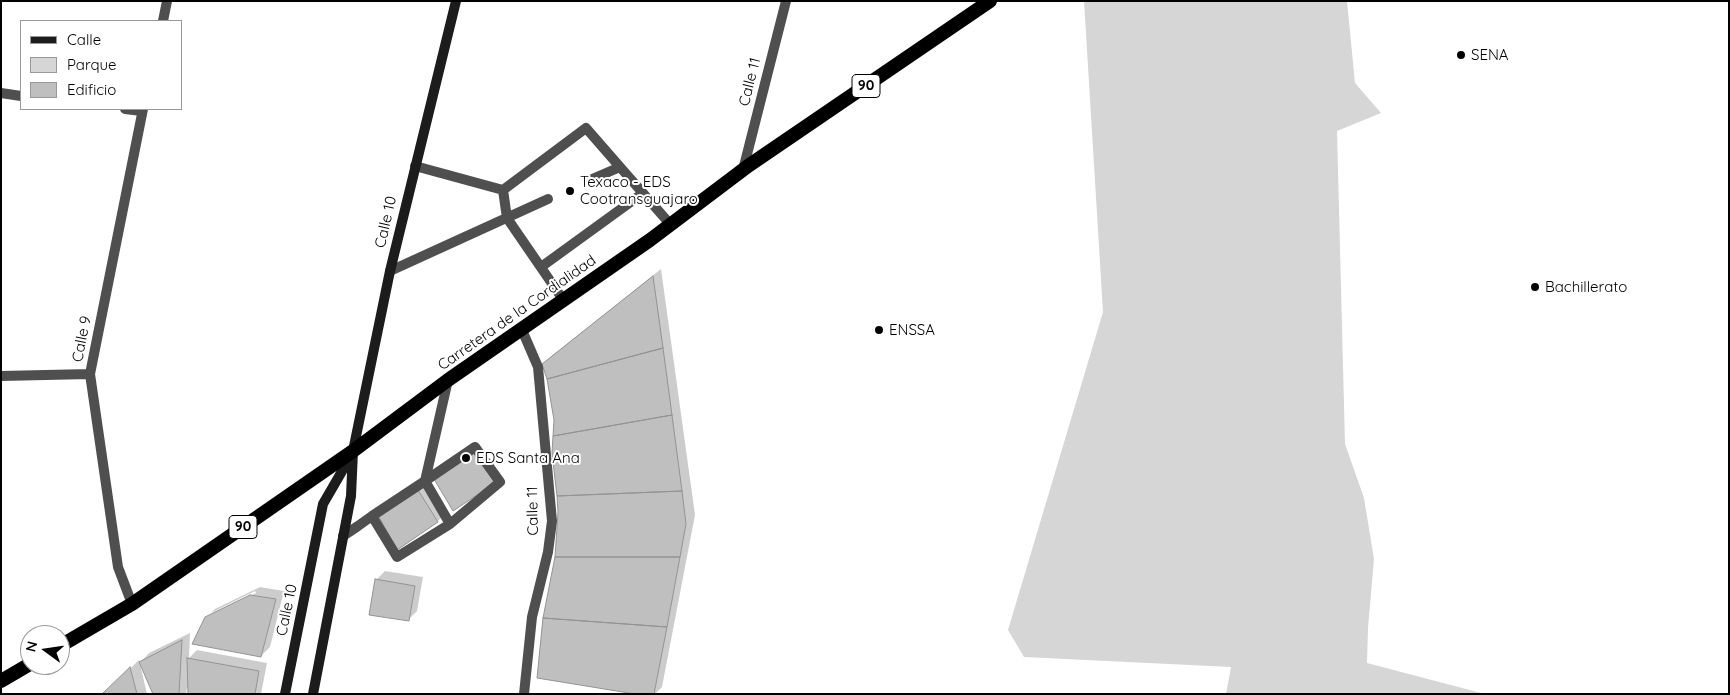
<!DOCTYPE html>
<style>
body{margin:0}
#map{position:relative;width:1730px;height:695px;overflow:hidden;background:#fff;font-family:Quicksand,sans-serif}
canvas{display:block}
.frame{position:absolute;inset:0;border:2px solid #000;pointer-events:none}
.legend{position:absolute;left:20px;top:20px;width:162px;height:90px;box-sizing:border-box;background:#fff;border:1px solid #999;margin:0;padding:6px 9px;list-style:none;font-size:15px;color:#000}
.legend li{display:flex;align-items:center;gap:10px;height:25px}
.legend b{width:25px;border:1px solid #999}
.north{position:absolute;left:20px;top:625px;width:50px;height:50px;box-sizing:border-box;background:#fff;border:1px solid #999;border-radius:50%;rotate:284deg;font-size:14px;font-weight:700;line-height:20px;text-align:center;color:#000}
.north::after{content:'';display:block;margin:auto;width:18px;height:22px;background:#000;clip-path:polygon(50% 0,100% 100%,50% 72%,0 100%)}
</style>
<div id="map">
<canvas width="1730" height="695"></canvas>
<div class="frame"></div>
<ul class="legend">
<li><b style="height:6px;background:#1c1c1c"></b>Calle</li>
<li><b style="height:14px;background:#d6d6d6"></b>Parque</li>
<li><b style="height:14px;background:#bfbfbf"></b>Edificio</li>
</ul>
<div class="north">N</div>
</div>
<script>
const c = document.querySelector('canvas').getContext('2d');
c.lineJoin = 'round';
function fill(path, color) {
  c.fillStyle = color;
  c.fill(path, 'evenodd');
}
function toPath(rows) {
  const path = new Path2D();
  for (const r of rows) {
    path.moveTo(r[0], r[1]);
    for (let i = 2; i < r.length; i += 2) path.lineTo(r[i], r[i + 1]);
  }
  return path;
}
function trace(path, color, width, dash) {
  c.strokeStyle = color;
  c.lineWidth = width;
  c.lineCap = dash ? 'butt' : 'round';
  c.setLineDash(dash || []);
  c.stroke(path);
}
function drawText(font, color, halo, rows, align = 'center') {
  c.font = font + ' Quicksand,sans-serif';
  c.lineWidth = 4;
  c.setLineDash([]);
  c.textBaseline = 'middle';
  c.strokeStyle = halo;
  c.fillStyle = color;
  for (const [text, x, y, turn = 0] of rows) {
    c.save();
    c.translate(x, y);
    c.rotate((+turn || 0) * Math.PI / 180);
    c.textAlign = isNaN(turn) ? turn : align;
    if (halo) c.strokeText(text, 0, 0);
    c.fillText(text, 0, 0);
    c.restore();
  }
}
const green = toPath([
 [1084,1,1347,1,1355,83,1381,113,1337,131,1345,444,1364,498,1374,559,1368,628,1367,663,1485,694,1226,694,1231,667,1024,657,1008,630,1103,312]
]);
const shadow = toPath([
 [661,269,695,515,662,687,655,694,643,694,556,557,560,512,555,420,548,378,544,364,553,355],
 [423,487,442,517,438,521,380,518],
 [385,571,423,577,417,611,408,620,376,580],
 [260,587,284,591,270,647,261,656,206,618,210,614,210,616,256,593,255,591,211,613,215,609],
 [190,633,189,658,197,650,267,663,261,694,189,694,189,688,187,688,186,694,155,694,140,664,147,694,104,694,139,660,140,663,149,653]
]);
const building = toPath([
 [653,276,663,348,547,379,542,364,653,276],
 [663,348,672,415,553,436,554,420,547,379,663,348],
 [672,415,682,491,557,496,552,453,553,436,672,415],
 [474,453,495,483,453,511,434,479,474,453],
 [418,490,438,522,397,550,379,517,418,490],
 [682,491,686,524,680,557,555,557,558,512,557,496,682,491],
 [555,557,680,557,667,627,543,618,555,557],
 [375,579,415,586,409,621,369,615,375,579],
 [250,595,276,599,261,657,192,644,205,617,250,595],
 [543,618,667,627,654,694,635,694,537,678,543,618],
 [182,640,179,694,153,694,139,662,182,640],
 [187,658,259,671,255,694,188,694,187,658],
 [130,667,137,694,102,694,130,667]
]);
const service = toPath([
 [415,166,503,190,586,128,620,167],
 [590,180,620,167,670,224],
 [503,190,507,218,564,301],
 [541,267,643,193],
 [390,271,548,199],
 [372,516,397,557,450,524],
 [343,536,358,526,372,516,425,481,475,447,500,482,450,524,425,481,448,380]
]);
const minor = toPath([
 [163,21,167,1],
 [1,93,21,96],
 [125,109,142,111],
 [743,170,786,1],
 [522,330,538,367,552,521,548,552,532,617,524,694],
 [1,376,90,374],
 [132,604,118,567,90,374,143,109]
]);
const secondary = toPath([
 [285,694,323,504,352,454],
 [313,694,351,496,353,451,390,271,456,1]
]);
const trunk = toPath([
 [60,646,132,604,353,451,448,380,650,240,748,166,990,1],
 [1,681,30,664]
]);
const markers = [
 [1461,55,5,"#000"],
 [570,191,5,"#000"],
 [1535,287,5,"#000"],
 [879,330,5,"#000"],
 [466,458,5,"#000"]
];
const shields = [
 [866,86,28],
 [243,527,28]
];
const shieldNames = [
 ["90",866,86],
 ["90",243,527]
];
const poiNames = [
 ["SENA",1471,55],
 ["Texaco - EDS",580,182],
 ["Cootransguajaro",580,199],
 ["Bachillerato",1545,287],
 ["ENSSA",889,330],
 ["EDS Santa Ana",476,458]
];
const streetNames = [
 ["Calle 11",750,82,-76],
 ["Calle 10",386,222,-77],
 ["Carretera de la Cordialidad",517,313,-35],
 ["Calle 9",82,339,-79],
 ["Calle 11",533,511,-91],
 ["Calle 10",287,610,-78]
];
fill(green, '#d6d6d6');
fill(shadow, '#0003');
fill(building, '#bfbfbf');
trace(building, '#939393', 1);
trace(service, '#4f4f4f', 10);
trace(minor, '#4f4f4f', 10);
trace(secondary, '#1c1c1c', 10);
trace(trunk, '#000', 14);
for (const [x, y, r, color] of markers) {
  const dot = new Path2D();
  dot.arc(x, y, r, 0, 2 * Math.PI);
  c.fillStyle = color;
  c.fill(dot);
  trace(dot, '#fff', 2);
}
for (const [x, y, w] of shields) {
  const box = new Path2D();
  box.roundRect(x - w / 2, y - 11.5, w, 23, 4);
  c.fillStyle = '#fff';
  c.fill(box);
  trace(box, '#000', 1);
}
drawText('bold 14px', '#000', null, shieldNames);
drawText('15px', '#000', '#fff', poiNames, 'left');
drawText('15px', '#000', '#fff', streetNames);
</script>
